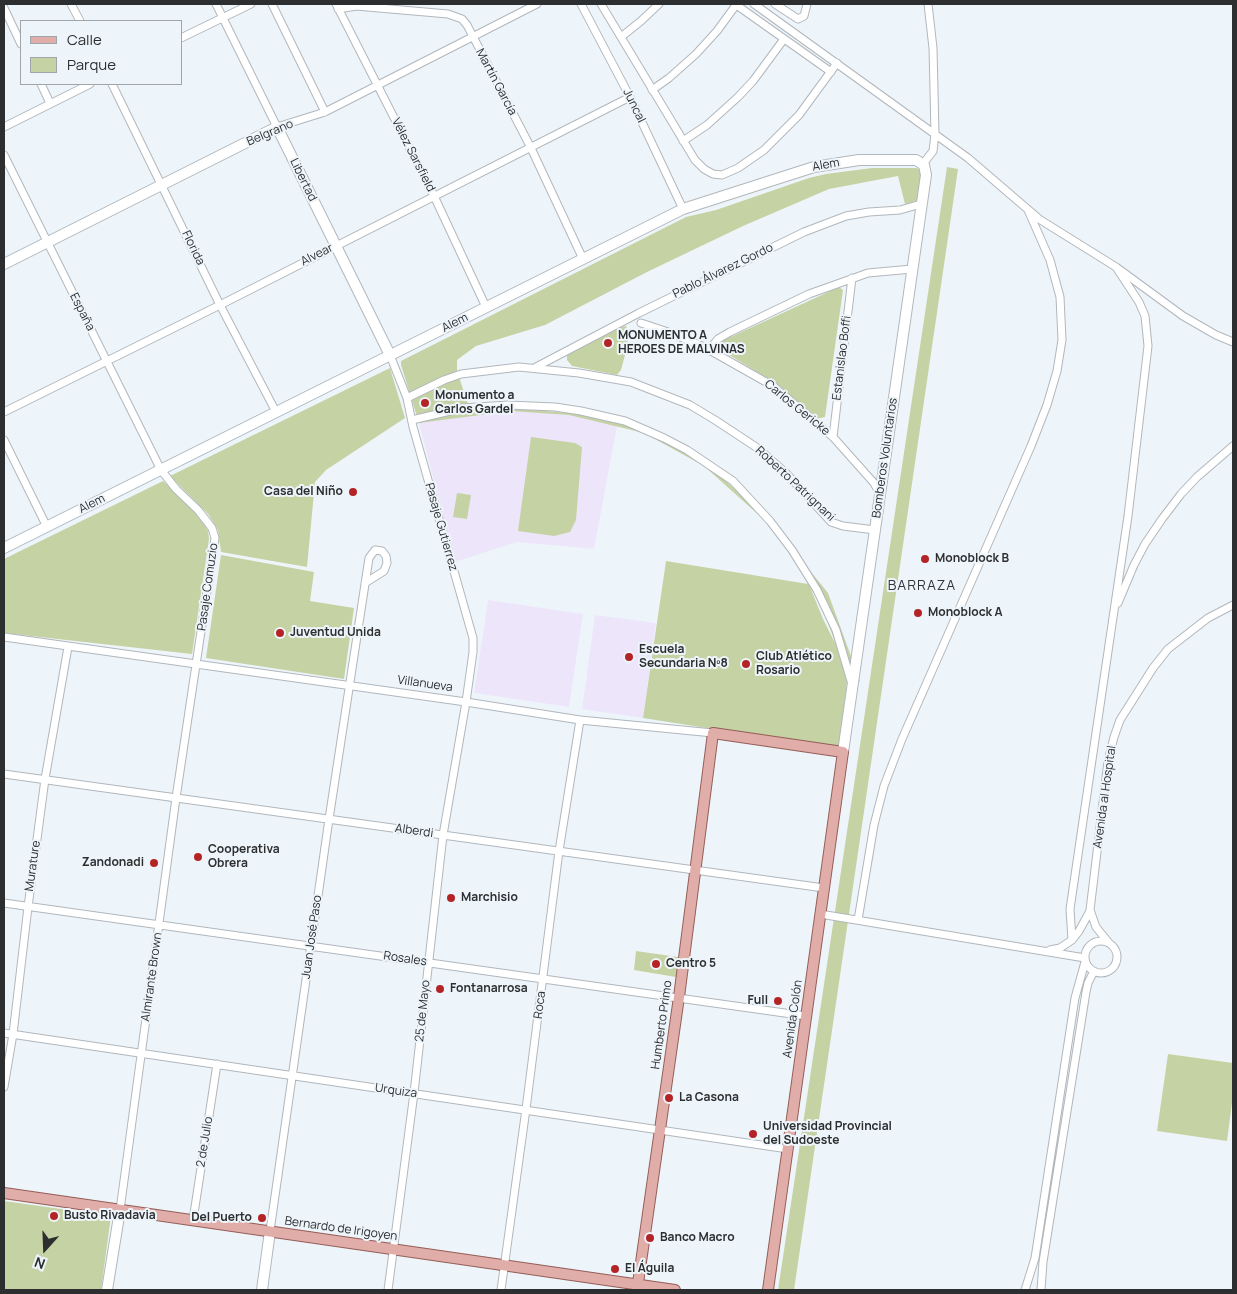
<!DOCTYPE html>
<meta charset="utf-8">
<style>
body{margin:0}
#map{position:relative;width:1237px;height:1294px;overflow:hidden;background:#eef5fa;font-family:Manrope,sans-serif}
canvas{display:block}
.frame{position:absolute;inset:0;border:5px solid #2c2e30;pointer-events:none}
.legend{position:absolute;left:20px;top:20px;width:162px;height:65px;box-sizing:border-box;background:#eef5fa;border:1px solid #a0a5a9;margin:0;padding:6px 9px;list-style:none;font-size:15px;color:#2c2e30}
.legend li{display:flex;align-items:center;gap:10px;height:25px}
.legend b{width:25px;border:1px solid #a0a5a9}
.north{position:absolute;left:20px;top:1224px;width:50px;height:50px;-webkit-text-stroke:4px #eef5fa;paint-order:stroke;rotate:200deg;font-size:14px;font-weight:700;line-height:20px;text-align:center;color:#2c2e30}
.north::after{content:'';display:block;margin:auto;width:18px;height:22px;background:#2c2e30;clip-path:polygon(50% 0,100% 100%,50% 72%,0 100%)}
</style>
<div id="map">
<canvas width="1237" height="1294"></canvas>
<div class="frame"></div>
<ul class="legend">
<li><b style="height:6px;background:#e0ada8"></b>Calle</li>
<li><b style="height:14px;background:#c5d2a3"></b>Parque</li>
</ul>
<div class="north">N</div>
</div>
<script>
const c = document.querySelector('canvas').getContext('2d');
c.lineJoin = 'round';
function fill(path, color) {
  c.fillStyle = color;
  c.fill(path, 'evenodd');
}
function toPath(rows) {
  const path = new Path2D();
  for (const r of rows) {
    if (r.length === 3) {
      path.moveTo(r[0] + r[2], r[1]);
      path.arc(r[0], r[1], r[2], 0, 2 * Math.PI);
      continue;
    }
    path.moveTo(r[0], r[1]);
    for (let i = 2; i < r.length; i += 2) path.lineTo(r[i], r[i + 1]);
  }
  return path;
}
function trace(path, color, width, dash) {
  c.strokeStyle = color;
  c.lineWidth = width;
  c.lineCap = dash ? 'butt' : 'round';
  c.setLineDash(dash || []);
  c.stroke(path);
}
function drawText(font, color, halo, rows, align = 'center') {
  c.font = font + ' Manrope,sans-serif';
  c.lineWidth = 4;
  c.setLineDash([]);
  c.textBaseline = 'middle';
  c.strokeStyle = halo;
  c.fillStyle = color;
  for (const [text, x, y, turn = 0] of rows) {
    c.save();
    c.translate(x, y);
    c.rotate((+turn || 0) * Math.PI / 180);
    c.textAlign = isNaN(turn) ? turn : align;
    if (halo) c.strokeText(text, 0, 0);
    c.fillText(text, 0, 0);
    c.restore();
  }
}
const education = toPath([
 [508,407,554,409,618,421,594,549,517,542,455,562,419,423,468,411],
 [488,600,583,614,569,707,474,693],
 [595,615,656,623,643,718,582,709]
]);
const green = toPath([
 [947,167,958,169,794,1290,778,1290],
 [872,168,916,168,923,170,919,200,905,204,898,176,829,189,743,226,647,272,545,325,476,346,457,360,457,371,468,404,579,414,646,430,708,465,770,521,828,593,860,681,852,684,838,650,847,681,840,749,643,718,666,561,808,584,780,534,704,466,644,433,569,415,511,411,419,423,401,365,401,361,686,217,716,210,809,178,826,174],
 [810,587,822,607,836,645,823,619],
 [839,287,843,290,825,417,816,419,777,384,721,350,719,345,724,340],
 [626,326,629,334,625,355,621,370,617,375,572,366,567,360,567,355,578,347,620,327],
 [390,368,405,418,326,470,315,482,307,567,221,552,218,530,208,514,170,476],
 [531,437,575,443,582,447,576,520,570,532,554,536,518,531],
 [163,481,199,516,208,531,209,539,192,654,4,633,4,559],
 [457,493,471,495,467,519,453,517],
 [221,555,314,572,310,601,354,608,344,679,206,658],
 [636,951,678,957,676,977,634,970],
 [1168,1054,1233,1063,1233,1095,1227,1141,1157,1131],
 [4,1201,111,1216,101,1290,4,1290]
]);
const street = toPath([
 [71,4,80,21],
 [216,4,277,127,325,112,537,4],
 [272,4,325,112],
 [336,4,434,196,486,307],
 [581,4,630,97,683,209],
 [601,4,695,160,704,169,713,174,722,175,738,168,764,150,799,115,837,63],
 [735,4,831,72],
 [754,4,968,158,1039,219,1116,267,1183,316,1216,335,1233,342],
 [775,4,798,19,804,16,807,4],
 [4,8,21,44],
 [338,9,356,6,448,14,462,19,467,25,530,146,583,259],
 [621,37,641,21,659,4],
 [181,38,251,4],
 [41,84,50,103],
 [112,84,220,305,276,412],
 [652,90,669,78,696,54,717,31,736,5],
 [4,127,90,84],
 [683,141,707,125,738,97,753,81,784,39],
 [4,155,161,470,176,489,198,510,212,528,215,538,176,798,120,1210],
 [923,164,933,151,935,134,933,48,928,4],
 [641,323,671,333,704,347,773,386,833,437,874,483,880,494],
 [709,350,718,339,730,332,809,294,868,273,912,269],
 [536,367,639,313,804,232,846,216,869,212,900,210,921,204],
 [407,398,444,380,461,374,519,367,579,373,631,382,690,405,715,420,759,449,786,473,831,522,843,526,875,530],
 [4,412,220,305,630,97],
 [412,420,463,408,508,405,555,407,581,411,625,421,664,438,687,450,733,481,770,521,792,550,817,590,836,630,851,681],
 [833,437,852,278],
 [4,440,47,527],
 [1118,603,1134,565,1145,544,1162,519,1181,494,1197,477,1233,446],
 [4,637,466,702,580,720,713,733],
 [4,774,824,888],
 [4,903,806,1016],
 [820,914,1085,958],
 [858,920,874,825,884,786,902,739,1031,446,1047,405,1057,371,1062,340,1060,297,1050,260,1028,210],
 [1072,940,1070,909,1128,516,1148,346,1145,316,1139,302,1116,267],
 [1101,957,16],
 [1109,943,1096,927,1090,910,1108,761,1114,737,1120,720,1153,668,1168,649,1208,618,1233,605],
 [1050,950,1060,948,1072,940,1079,931,1090,911],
 [4,1033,788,1149],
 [4,1087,13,1034,28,907,45,779,68,647],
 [193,1220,217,1064],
 [270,1231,329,819,369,558,375,550,382,551,386,556,387,563,384,571,365,583],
 [388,1290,414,1093,443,835,466,702,473,652,473,638,413,427,407,398,390,355],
 [501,1290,526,1109,559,851,580,720],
 [1025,1290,1035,1258,1075,998,1085,962],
 [1041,1290,1043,1262,1086,992,1088,983,1094,971]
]);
const secondary = toPath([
 [4,264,277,127,390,355],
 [4,548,683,209,814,167,859,160,916,160,924,165,926,175,843,752],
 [107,1290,120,1210],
 [262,1290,270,1231]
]);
const primary = toPath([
 [4,1193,675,1290],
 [637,1290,679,997,713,733,843,752,768,1290]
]);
const markers = [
 [608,343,5,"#b42427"],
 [425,403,5,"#b42427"],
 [353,492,5,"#b42427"],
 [925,559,5,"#b42427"],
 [918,613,5,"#b42427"],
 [280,633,5,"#b42427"],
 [629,657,5,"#b42427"],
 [746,664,5,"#b42427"],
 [198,857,5,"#b42427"],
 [154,863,5,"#b42427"],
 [451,898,5,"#b42427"],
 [656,964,5,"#b42427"],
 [440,989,5,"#b42427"],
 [778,1001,5,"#b42427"],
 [669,1098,5,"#b42427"],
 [753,1134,5,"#b42427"],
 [54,1216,5,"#b42427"],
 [262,1218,5,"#b42427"],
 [650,1238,5,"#b42427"],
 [615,1269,5,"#b42427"]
];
const streetNames = [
 ["Martín García",496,82,62],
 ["Juncal",634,106,64],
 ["Belgrano",270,133,-23],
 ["Vélez Sarsfield",413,155,63],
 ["Alem",826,165,-10],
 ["Libertad",303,180,64],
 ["Florida",193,248,64],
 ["Alvear",317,255,-27],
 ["Pablo Álvarez Gordo",723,271,-26],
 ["España",82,312,63],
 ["Alem",455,323,-27],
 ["Estanislao Boffi",842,358,-83],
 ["Carlos Gericke",797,408,39],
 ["Bomberos Voluntarios",885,458,-82],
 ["Roberto Patrignani",795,484,43],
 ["Alem",92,504,-27],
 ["Pasaje Gutierrez",441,527,74],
 ["Pasaje Comuzio",208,587,-82],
 ["Villanueva",425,684,8],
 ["Avenida al Hospital",1105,797,-82],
 ["Alberdi",414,831,8],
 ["Murature",33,866,-82],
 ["Juan José Paso",312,937,-82],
 ["Rosales",405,959,8],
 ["Almirante Brown",152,977,-82],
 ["Roca",540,1005,-83],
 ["25 de Mayo",423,1011,-84],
 ["Avenida Colón",793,1019,-82],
 ["Humberto Primo",662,1025,-82],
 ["Urquiza",396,1091,8],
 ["2 de Julio",205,1142,-81],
 ["Bernardo de Irigoyen",341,1229,8]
];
const poiNames = [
 ["MONUMENTO A",618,336],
 ["HEROES DE MALVINAS",618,350],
 ["Monumento a",435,396],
 ["Carlos Gardel",435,410],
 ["Casa del Niño",343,492,"right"],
 ["Monoblock B",935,559],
 ["Monoblock A",928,613],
 ["Juventud Unida",290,633],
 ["Escuela",639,650],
 ["Secundaria Nº8",639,664],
 ["Club Atlético",756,657],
 ["Rosario",756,671],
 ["Cooperativa",208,850],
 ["Obrera",208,864],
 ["Zandonadi",144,863,"right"],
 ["Marchisio",461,898],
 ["Centro 5",666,964],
 ["Fontanarrosa",450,989],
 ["Full",768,1001,"right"],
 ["La Casona",679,1098],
 ["Universidad Provincial",763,1127],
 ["del Sudoeste",763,1141],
 ["Busto Rivadavia",64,1216],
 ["Del Puerto",252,1218,"right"],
 ["Banco Macro",660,1238],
 ["El Águila",625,1269]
];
const neighbourhoodNames = [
 ["BARRAZA",922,586]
];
fill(education, '#ede6fb');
fill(green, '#c5d2a3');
trace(street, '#b1b7bc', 9);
trace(secondary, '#b1b7bc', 12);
trace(primary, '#945d58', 12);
trace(street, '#fff', 7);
trace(secondary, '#fff', 10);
trace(primary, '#e0ada8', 10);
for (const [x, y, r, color] of markers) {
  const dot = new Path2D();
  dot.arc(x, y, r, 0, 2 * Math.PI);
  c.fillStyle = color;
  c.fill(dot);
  trace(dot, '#eef5fa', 2);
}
drawText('12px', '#2c2e30', '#eef5fa', streetNames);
drawText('bold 12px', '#2c2e30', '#eef5fa', poiNames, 'left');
c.letterSpacing = '1px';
drawText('14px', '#31363a', '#eef5fa', neighbourhoodNames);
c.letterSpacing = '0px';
</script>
